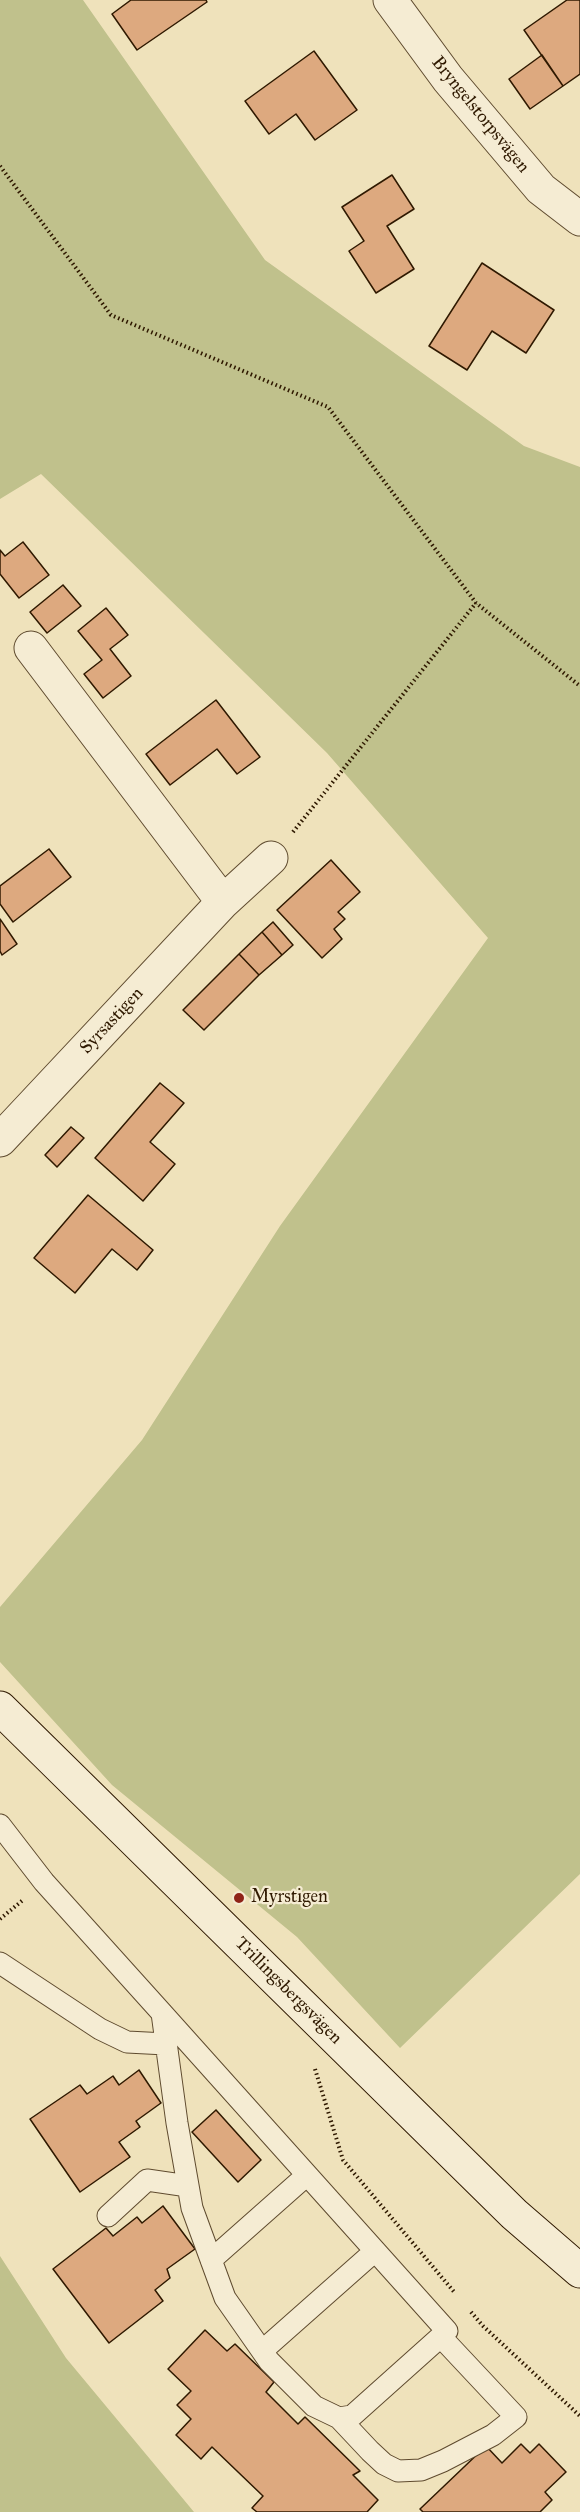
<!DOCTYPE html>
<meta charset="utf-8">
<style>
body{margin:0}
canvas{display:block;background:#efe2bb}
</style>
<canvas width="580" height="2512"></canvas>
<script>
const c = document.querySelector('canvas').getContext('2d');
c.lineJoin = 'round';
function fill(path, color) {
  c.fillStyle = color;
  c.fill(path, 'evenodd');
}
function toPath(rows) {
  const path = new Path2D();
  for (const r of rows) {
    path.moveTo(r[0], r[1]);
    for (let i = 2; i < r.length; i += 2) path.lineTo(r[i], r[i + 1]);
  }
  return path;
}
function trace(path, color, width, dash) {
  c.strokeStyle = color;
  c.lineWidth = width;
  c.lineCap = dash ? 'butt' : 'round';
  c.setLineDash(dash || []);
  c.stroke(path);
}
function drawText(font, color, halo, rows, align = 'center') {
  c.font = font + ' "IM FELL Great Primer",serif';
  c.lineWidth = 4.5;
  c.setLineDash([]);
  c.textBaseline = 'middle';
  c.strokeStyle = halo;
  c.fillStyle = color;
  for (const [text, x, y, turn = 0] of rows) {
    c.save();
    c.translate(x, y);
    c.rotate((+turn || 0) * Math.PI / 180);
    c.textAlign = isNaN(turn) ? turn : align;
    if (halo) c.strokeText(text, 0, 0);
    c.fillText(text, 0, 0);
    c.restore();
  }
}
const green = toPath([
 [0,0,83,0,265,260,524,446,580,467,580,1874,400,2048,297,1937,112,1785,0,1662,0,1607,142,1440,280,1226,488,938,327,753,41,474,0,499],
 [0,2256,66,2358,194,2512,0,2512]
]);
const building = toPath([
 [131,0,206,0,207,2,137,50,112,14,131,0],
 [567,0,580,0,580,74,563,86,524,30,567,0],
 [314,51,357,110,315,140,296,114,269,134,245,101,314,51],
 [542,55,563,86,530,109,509,79,542,55],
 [392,175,414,209,387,226,414,269,376,293,349,251,364,241,342,207,392,175],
 [482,263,554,310,526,353,492,331,467,370,429,346,482,263],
 [23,542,49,575,19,598,0,574,0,550,5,556,23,542],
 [63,585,81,606,47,633,30,612,63,585],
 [106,608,128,635,110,649,131,676,103,698,84,674,102,660,78,631,106,608],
 [216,700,260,757,237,774,217,749,170,785,146,754,216,700],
 [49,849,71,877,13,922,0,904,0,886,49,849],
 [331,860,360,892,338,912,345,919,334,929,342,939,322,958,277,910,331,860],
 [0,919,17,944,2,955,0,951,0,919],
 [273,922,293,945,282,955,262,932,273,922],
 [262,932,282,955,259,975,239,954,262,932],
 [239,954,259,975,204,1030,183,1010,239,954],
 [160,1083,184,1103,150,1142,175,1164,143,1201,95,1158,160,1083],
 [71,1127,84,1138,57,1167,45,1155,71,1127],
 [88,1195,153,1250,137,1270,112,1249,75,1293,34,1258,88,1195],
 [139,2070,161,2103,136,2121,140,2127,119,2142,130,2157,80,2192,30,2119,80,2085,87,2094,113,2076,119,2085,139,2070],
 [216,2110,261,2160,238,2182,192,2132,216,2110],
 [163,2206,195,2249,167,2269,170,2278,155,2290,163,2301,109,2343,53,2269,106,2228,113,2236,137,2217,142,2223,163,2206],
 [205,2330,227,2351,235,2344,274,2382,266,2392,298,2424,305,2417,360,2471,353,2475,378,2500,367,2512,257,2512,252,2508,263,2496,212,2447,201,2459,176,2435,191,2419,177,2405,191,2391,168,2369,205,2330],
 [521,2444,530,2453,539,2444,566,2472,545,2492,552,2500,540,2512,423,2512,420,2509,486,2446,502,2463,521,2444]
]);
const path = toPath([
 [0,166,111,315,328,407,476,603,580,686],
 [293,832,476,603],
 [0,1919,23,1900],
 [315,2069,343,2160,455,2293],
 [471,2312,483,2326,580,2416]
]);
const lane = toPath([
 [0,1825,44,1882,162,2013,447,2331,352,2416,339,2418,314,2406,269,2361,225,2298,192,2208,177,2123,162,2013],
 [0,1963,100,2029,127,2042,166,2044],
 [108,2216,147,2180,188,2186],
 [211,2260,307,2175],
 [262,2351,375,2251],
 [339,2418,370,2451,384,2464,398,2471,421,2470,443,2461,493,2435,516,2417,441,2337]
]);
const street = toPath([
 [390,0,448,79,541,189,580,219],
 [31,648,223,902],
 [0,1140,223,902,271,858]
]);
const secondary = toPath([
 [0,1708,514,2214,580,2271]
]);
const markers = [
 [239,1898,6,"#8f2418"]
];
const streetNames = [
 ["Bryngelstorpsvägen",480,115,51],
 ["Syrsastigen",112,1021,-47],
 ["Trillingsbergsvägen",288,1991,45]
];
const poiNames = [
 ["Myrstigen",251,1898]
];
fill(green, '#c0c18c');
fill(building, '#dda97f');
trace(building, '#2f1900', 1.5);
trace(lane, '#5f4b2f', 23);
trace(street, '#5f4b2f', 35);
trace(secondary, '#2f1900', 35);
trace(path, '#2f1900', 4, [1.5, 3]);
trace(lane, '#f5ecd3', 21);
trace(street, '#f5ecd3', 33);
trace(secondary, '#f5ecd3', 33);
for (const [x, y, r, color] of markers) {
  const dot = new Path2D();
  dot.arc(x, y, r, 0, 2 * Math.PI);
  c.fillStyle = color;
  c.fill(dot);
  trace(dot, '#f5ecd3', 2);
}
drawText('18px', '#2f1900', '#f5ecd3', streetNames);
drawText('18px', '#2f1900', '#f5ecd3', poiNames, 'left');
</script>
